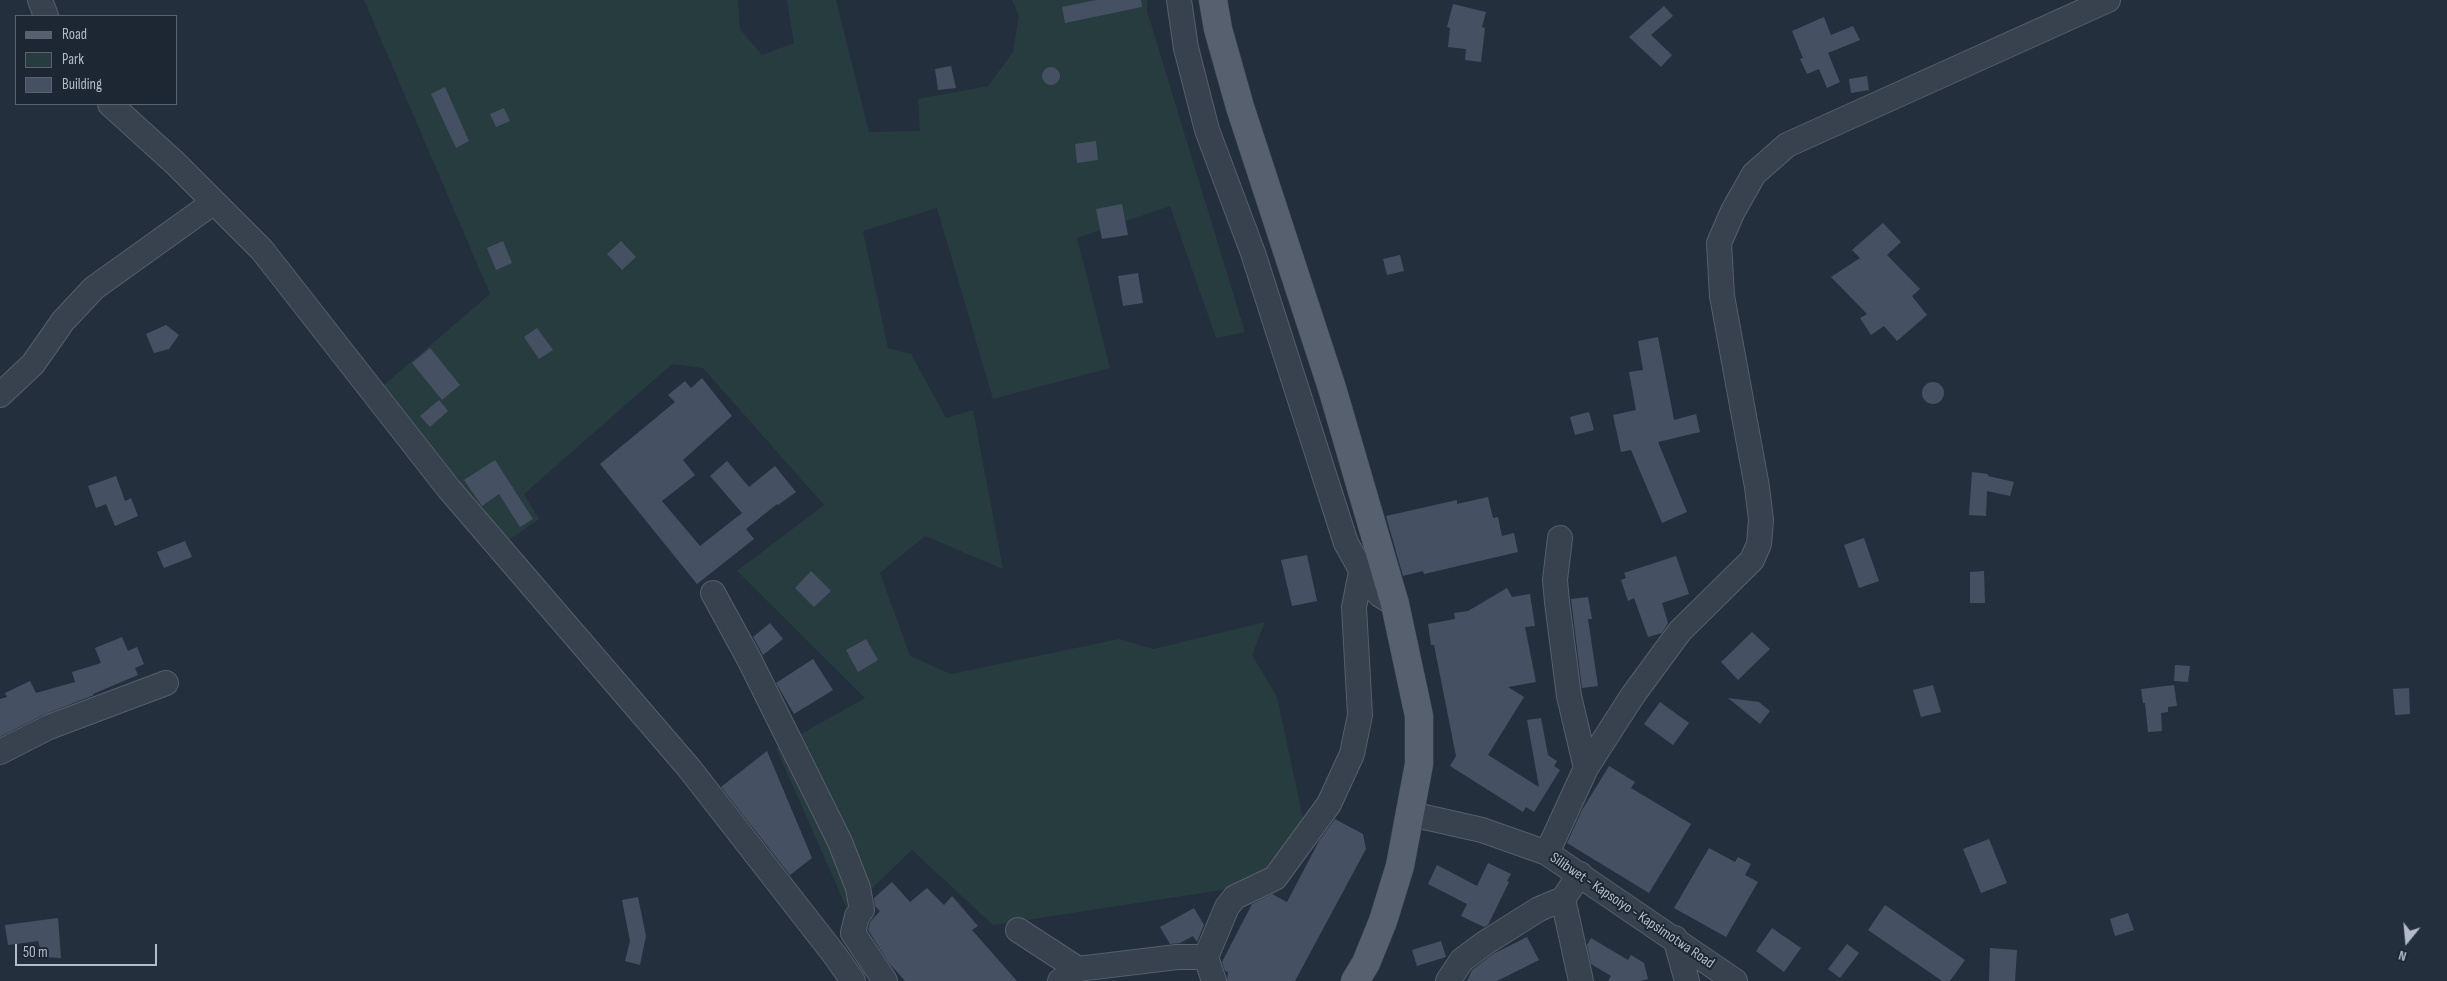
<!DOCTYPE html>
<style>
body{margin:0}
#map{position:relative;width:2447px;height:981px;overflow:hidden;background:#242f3e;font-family:"Sofia Sans Condensed",sans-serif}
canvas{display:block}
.legend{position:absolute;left:15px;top:15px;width:162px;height:90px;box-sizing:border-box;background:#1d2633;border:1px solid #59626f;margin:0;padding:6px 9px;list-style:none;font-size:15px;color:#b4bcc9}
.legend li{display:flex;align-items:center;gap:10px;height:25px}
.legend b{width:25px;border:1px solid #59626f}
.north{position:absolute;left:2382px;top:916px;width:50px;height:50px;-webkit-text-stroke:4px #1d2633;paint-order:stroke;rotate:197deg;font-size:14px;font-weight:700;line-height:20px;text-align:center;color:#b4bcc9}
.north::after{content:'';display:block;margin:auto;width:18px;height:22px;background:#b4bcc9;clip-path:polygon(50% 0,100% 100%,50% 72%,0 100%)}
.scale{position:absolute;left:15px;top:944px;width:142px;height:22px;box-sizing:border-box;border:2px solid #b4bcc9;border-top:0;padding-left:6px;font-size:15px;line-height:18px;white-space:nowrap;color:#b4bcc9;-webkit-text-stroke:4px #1d2633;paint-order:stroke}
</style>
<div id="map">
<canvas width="2447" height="981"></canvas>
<ul class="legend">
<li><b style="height:6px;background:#56606e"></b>Road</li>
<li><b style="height:14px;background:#263c3f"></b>Park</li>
<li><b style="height:14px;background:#455162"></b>Building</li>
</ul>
<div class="north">N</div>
<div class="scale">50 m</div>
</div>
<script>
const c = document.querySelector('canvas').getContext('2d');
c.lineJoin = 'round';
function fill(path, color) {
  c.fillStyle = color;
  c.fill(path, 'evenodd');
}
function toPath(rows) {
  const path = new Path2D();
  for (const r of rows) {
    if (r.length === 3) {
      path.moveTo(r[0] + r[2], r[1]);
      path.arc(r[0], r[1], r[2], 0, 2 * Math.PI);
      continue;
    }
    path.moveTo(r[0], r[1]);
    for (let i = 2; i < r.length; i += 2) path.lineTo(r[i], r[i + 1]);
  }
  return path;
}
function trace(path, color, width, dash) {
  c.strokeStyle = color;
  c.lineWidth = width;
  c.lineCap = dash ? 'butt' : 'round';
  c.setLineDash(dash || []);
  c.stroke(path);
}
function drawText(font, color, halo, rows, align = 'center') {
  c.font = font + ' "Sofia Sans Condensed",sans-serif';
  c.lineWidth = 4;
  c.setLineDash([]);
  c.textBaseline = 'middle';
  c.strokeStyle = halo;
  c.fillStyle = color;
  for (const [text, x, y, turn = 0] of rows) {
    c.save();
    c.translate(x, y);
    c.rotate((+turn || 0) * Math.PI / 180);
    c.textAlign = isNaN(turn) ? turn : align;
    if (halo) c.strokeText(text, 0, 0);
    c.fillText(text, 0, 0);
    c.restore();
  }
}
const green = toPath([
 [364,0,738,0,740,29,762,55,794,43,787,0,836,0,869,132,920,131,918,99,988,86,1013,52,1019,16,1012,0,1147,0,1147,11,1245,332,1216,338,1170,206,1077,238,1110,368,993,399,937,208,863,231,888,348,911,354,946,418,973,410,1003,569,925,536,880,573,910,656,951,674,1119,639,1153,649,1265,622,1252,655,1277,697,1303,818,1262,884,993,925,912,850,848,911,776,748,865,698,737,571,824,505,703,368,672,364,524,494,539,519,506,542,378,390,490,294]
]);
const building = toPath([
 [1096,0,1141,0,1142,7,1065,23,1062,7],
 [1453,4,1486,12,1482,27,1485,28,1481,62,1465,60,1466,49,1448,47,1450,28,1447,27],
 [1664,6,1673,16,1651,35,1672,55,1661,67,1629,37],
 [1824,17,1831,35,1853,26,1860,40,1828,53,1840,82,1827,88,1819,69,1807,74,1800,59,1803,58,1792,31],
 [951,66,956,88,938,90,935,69],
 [1051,76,9],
 [1867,76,1869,90,1851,93,1849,79],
 [445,87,469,141,456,148,431,94],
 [504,108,510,121,496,127,490,114],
 [1096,141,1098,160,1077,163,1075,144],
 [1122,204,1128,235,1102,239,1096,209],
 [1883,223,1901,242,1887,255,1920,289,1912,296,1927,315,1897,341,1884,326,1871,335,1860,318,1867,314,1831,277,1860,258,1852,250],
 [503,241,512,263,496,270,487,248],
 [621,241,636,257,622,270,607,254],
 [1400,255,1404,271,1387,275,1383,259],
 [1138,273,1143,303,1123,306,1118,276],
 [166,325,179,335,169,349,154,353,146,334],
 [537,328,553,350,539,359,524,337],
 [1658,337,1674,420,1696,414,1700,432,1658,442,1687,512,1662,523,1631,450,1621,452,1613,415,1636,410,1629,372,1643,370,1638,341],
 [430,348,460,385,442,400,412,363],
 [702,378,732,416,683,460,695,475,662,501,700,546,742,513,710,476,727,461,749,487,775,466,796,492,778,505,777,504,746,529,754,539,697,584,600,464,675,402,668,395,685,381,691,388],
 [1933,393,11],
 [439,400,448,411,430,427,420,416],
 [1589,412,1594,430,1575,435,1570,417],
 [495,460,533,519,520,527,499,494,482,506,464,480],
 [1972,472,1988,474,1988,476,2014,482,2010,496,1987,491,1986,516,1969,515],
 [116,476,125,501,131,498,138,516,115,526,106,504,96,508,88,486],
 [1488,497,1493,518,1498,517,1502,536,1514,533,1518,552,1424,574,1423,571,1403,576,1386,516,1457,500,1457,504],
 [1864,538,1879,581,1859,588,1844,545],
 [185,541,192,557,164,568,157,552],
 [1307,555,1317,601,1292,606,1281,560],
 [1676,556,1689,594,1662,603,1668,623,1662,633,1648,637,1634,598,1628,601,1621,580,1626,578,1624,573],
 [811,571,831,591,814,607,795,588],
 [1984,571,1985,603,1970,603,1970,572],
 [1507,588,1512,597,1530,594,1535,626,1525,627,1536,682,1508,687,1524,697,1488,755,1539,787,1527,720,1541,718,1548,755,1557,761,1554,766,1560,770,1534,812,1526,807,1523,812,1450,766,1456,756,1434,645,1431,645,1428,624,1455,619,1454,613,1468,611],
 [1588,597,1592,619,1588,619,1598,686,1582,688,1571,599],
 [770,623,783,639,763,655,753,637],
 [1752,632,1770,649,1738,680,1721,662],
 [122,637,128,651,137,647,144,664,135,668,138,675,93,694,94,695,43,715,0,737,0,699,7,697,5,693,30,681,36,693,75,682,72,672,101,663,95,648],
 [866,639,878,660,858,672,846,650],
 [813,659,833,690,794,714,776,683],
 [2175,665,2190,666,2188,682,2174,681],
 [1933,685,1941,712,1921,717,1913,690],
 [2174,685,2177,706,2168,707,2168,712,2161,713,2162,731,2148,732,2145,703,2143,703,2141,689],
 [2409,688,2410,714,2395,715,2393,689],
 [1728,698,1759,702,1770,711,1760,724],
 [1660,702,1689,723,1673,745,1644,724],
 [767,751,812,858,790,875,721,787],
 [1609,766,1635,782,1631,788,1691,824,1649,893,1567,843,1582,810],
 [1335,819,1363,834,1366,849,1295,981,1227,981,1228,972,1225,971,1222,962,1252,904,1272,894,1287,902,1319,841],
 [1989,839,2007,883,1981,893,1963,849],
 [1709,848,1735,862,1738,857,1751,864,1745,875,1758,882,1726,937,1674,908],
 [1488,863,1511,874,1507,881,1509,882,1488,925,1484,927,1461,916,1467,904,1428,884,1437,865,1477,886],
 [892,882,910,902,927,888,944,905,952,896,978,926,972,930,1017,981,905,981,889,963,868,930,870,922,880,911,875,906,874,898],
 [638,897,646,936,640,965,625,961,630,941,622,900],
 [1885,905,1965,960,1950,981,1942,981,1868,930],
 [1194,908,1204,925,1197,942,1193,936,1180,943,1170,944,1160,927],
 [2128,913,2134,930,2115,936,2110,919],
 [58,918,61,958,43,957,38,941,8,945,5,925],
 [1772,928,1801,948,1784,972,1756,951],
 [1527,937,1539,960,1497,981,1467,981,1472,970,1493,954],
 [1591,938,1628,960,1631,955,1644,963,1648,979,1640,981,1608,981,1611,976,1591,964,1587,945],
 [1441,941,1446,957,1417,966,1412,950],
 [1847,944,1859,953,1840,978,1828,969],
 [1990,948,2017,950,2015,981,1989,981]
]);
const minor = toPath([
 [40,0,46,16],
 [1179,0,1186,48,1207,130,1253,253,1346,543,1366,579,1380,595,1395,604],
 [110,104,175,163,262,250,449,489,689,768,834,954,853,981],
 [0,395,33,364,63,321,94,288,214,202],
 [1560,538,1555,580,1557,602,1569,696,1586,768],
 [713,593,749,659,840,842,858,888,862,910,857,916,853,933,885,981],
 [0,752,49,727,166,683],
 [1411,814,1482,830,1547,853,1735,981],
 [1547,853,1586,768,1633,695,1680,631,1752,560,1759,544,1761,520,1757,487,1722,296,1719,243,1733,211,1754,174,1787,145,2108,0],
 [1563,899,1581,981],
 [1018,930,1078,969],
 [1675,938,1687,981],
 [1206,957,1227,907,1235,897,1275,878,1329,804,1352,754,1360,715,1354,607,1361,572],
 [1060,981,1078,969,1177,957,1206,957,1214,981],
 [1448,981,1462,960,1485,943,1539,909,1563,899,1580,874]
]);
const major = toPath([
 [1213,0,1218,29,1240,107,1332,388,1395,604,1419,716,1419,764,1400,866,1383,921,1366,963,1355,981]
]);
const streetNames = [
 ["Silibwet - Kapsoiyo - Kapsimotwa Road",1632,911,34]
];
fill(green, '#263c3f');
fill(building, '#455162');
trace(minor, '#565f6c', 26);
trace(major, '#414a57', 29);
trace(minor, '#38414e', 24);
trace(major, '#56606e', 28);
drawText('15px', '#b4bcc9', '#1d2633', streetNames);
</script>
